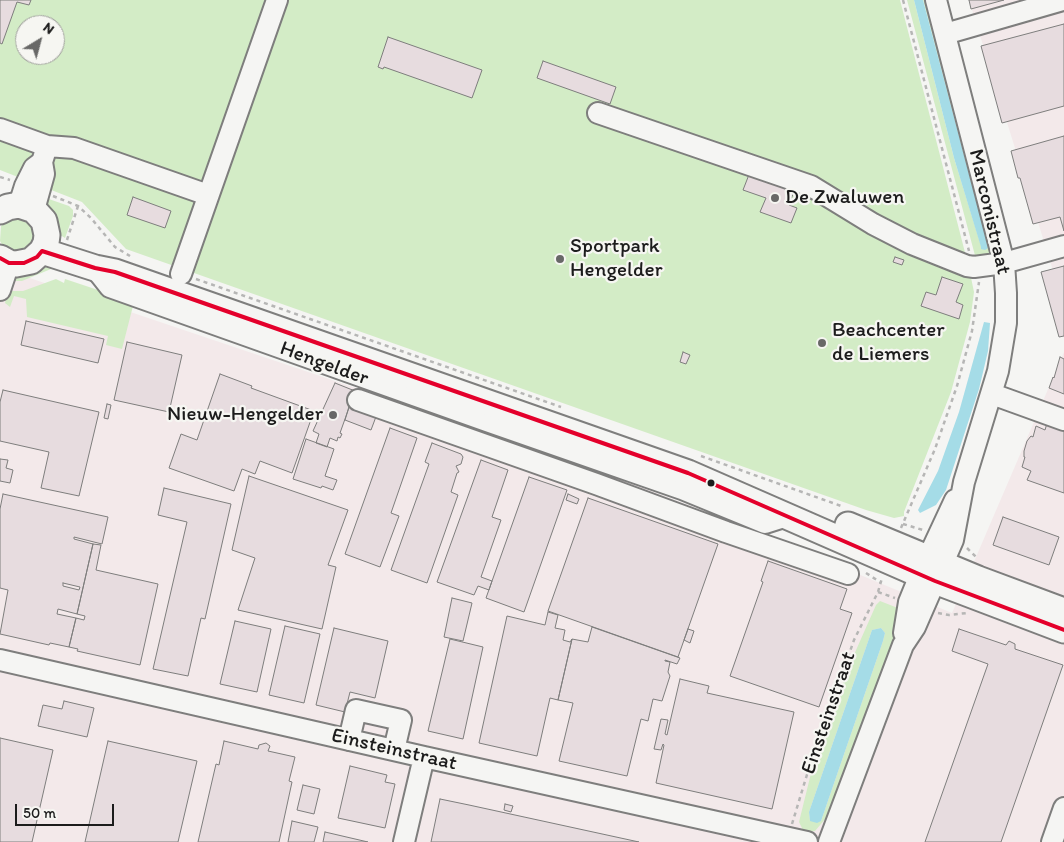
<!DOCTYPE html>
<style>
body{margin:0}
#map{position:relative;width:1064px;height:842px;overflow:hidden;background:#f5f5f3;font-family:Itim,sans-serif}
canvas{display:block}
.north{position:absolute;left:15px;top:15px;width:50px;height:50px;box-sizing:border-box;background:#f6f6f2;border:1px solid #9f9f9c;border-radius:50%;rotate:37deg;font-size:14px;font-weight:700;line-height:20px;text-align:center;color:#1c1c1c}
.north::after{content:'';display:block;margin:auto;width:18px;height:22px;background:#686867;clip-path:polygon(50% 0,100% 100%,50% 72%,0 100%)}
.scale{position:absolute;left:15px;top:804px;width:99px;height:22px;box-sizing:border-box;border:2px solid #1c1c1c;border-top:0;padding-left:6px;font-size:15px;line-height:18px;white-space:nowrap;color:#1c1c1c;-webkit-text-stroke:4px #f6f6f2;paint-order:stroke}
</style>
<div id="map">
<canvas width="1064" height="842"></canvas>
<div class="north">N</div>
<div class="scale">50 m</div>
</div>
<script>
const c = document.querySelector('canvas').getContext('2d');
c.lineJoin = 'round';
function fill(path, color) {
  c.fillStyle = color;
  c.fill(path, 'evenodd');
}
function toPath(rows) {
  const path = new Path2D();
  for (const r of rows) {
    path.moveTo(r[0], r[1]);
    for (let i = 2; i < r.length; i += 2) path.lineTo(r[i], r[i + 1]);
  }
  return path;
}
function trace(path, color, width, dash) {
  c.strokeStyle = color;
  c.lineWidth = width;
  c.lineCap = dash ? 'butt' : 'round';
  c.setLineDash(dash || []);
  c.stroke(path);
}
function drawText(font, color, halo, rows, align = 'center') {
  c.font = font + ' Itim,sans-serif';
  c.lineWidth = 4.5;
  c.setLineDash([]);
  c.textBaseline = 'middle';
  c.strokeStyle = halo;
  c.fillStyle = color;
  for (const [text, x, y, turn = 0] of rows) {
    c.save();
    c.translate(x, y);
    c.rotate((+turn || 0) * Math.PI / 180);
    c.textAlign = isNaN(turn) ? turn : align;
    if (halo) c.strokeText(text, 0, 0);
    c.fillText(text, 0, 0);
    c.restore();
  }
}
const built = toPath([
 [969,0,1064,0,1064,306],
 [0,268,569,460,723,518,952,613,1064,352,1064,842,0,842]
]);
const green = toPath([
 [0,0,900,0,969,268,974,292,970,322,951,392,904,512,904,516,894,518,866,510,126,249,82,202,0,170],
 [25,25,55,25,55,55,25,55],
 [907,0,914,0,954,158,982,249,987,242,923,0,928,0,994,249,991,258,977,263],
 [43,197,69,206,73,210,73,216,65,238,57,233,49,217],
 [11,217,23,217,34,224,36,242,22,254,5,249,0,241,1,226],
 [43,262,55,266,51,269,22,281,12,281,16,276],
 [56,279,64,283,65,279,134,302,122,349,106,345,108,336,27,317,26,299,14,296,10,307,5,303,7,294,10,294,12,291,23,291],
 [880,601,903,610,883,672,832,811,815,831,804,832,799,822,814,761,849,666,876,605],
 [881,628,885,633,883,641,821,821,810,821,809,812,872,630]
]);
const water = toPath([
 [914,0,923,0,987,242,988,248,985,250,981,249,981,247,954,158],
 [984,322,990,323,988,351,979,389,946,490,936,505,920,513,918,510,938,471,959,412],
 [881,628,885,633,883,641,821,821,817,823,810,821,809,812,872,630]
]);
const building = toPath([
 [0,0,31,0,29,5,17,2,2,44,0,43,0,0],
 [969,0,1004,0,971,9,969,0],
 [1064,24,1064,106,1002,123,981,46,1064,24],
 [388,37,482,70,472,98,384,67,383,69,378,67,388,37],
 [543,61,616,87,610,104,537,78,543,61],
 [1064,136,1064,231,1060,217,1033,224,1020,178,1018,178,1011,151,1064,136],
 [750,172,795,188,789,205,797,208,791,223,760,212,766,198,743,190,750,172],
 [133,197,171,211,165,228,127,215,133,197],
 [895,257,904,260,902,265,893,262,895,257],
 [1064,266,1064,336,1059,337,1041,272,1064,266],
 [942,277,963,284,956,302,963,305,959,319,921,306,926,292,936,295,942,277],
 [26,321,104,339,98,363,21,345,26,321],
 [127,342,182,355,169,412,114,400,127,342],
 [683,352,690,355,686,364,680,362,683,352],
 [1060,357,1064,359,1064,394,1049,388,1053,377,1054,378,1060,357],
 [220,374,252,386,251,388,314,411,292,473,260,461,255,474,242,469,234,491,169,468,181,434,197,440,220,374],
 [335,383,355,391,340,433,342,434,340,438,338,437,337,441,330,438,327,447,316,443,319,434,313,431,335,383],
 [3,390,99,412,79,496,41,488,49,452,0,441,0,402,3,390],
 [350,403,377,414,371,430,345,420,350,403],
 [107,404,111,405,108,419,104,418,107,404],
 [1048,420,1064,425,1064,493,1027,480,1031,471,1022,467,1025,457,1024,457,1024,451,1027,441,1031,436,1033,437,1036,426,1045,430,1048,420],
 [390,428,417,438,391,513,399,516,380,567,345,554,390,428],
 [306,439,334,449,325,476,337,480,333,490,322,486,321,488,293,479,306,439],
 [432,443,461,454,463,457,461,464,456,466,459,472,457,473,451,492,458,495,427,583,391,570,429,464,425,462,432,443],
 [0,459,8,460,6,468,13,470,10,483,0,481,0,459],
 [481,460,508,470,492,517,501,520,481,577,492,581,489,590,478,586,474,595,437,582,481,460],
 [249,476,348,510,328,565,336,567,322,629,238,610,255,558,232,550,249,476],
 [529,477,567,490,524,612,486,598,529,477],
 [164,488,231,504,205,619,201,618,188,676,153,669,187,522,158,515,164,488],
 [3,494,108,517,102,544,74,537,74,539,93,544,77,614,58,609,57,614,76,618,69,647,50,643,49,645,0,634,8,590,0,588,0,509,3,494],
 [63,583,80,587,79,590,63,586,63,583],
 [568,494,579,499,577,504,566,500,568,494],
 [588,498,718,544,678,657,548,611,588,498],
 [1003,517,1059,537,1049,565,993,545,1003,517],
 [93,544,101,545,96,570,158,584,140,665,77,651,78,649,69,647,76,618,84,620,85,616,77,614,93,544],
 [768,561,847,589,840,609,852,613,819,707,730,676,763,582,761,581,768,561],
 [452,598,472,603,463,641,444,637,452,598],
 [548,612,558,615,555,628,565,630,563,640,570,642,572,639,558,700,550,698,537,756,479,743,507,616,545,625,548,612],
 [235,621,271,629,257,692,220,684,235,621],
 [285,626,320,634,304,703,269,695,285,626],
 [592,627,680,658,677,664,665,660,665,661,670,662,668,672,670,676,662,701,653,699,648,721,641,719,627,776,559,761,573,703,558,700,572,639,588,642,592,627],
 [334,628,388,641,375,698,350,692,345,712,316,705,334,628],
 [688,629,694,631,690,643,684,640,688,629],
 [959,629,1006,645,1009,641,1015,644,1015,649,1063,665,1001,842,925,842,988,664,952,651,959,629],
 [450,639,483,647,463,739,428,731,450,639],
 [680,679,709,686,707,693,794,712,772,809,656,783,664,745,663,744,661,750,654,749,661,719,668,720,665,734,667,735,680,679],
 [64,701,94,708,87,737,38,726,43,705,62,709,64,701],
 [0,738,53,750,32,842,0,842,0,738],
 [108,741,197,761,178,842,85,842,108,741],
 [224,741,258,749,259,745,266,743,270,746,268,751,295,757,289,781,292,782,279,842,198,842,216,764,219,765,224,741],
 [350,766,387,775,385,782,395,784,385,828,338,818,350,766],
 [303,785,320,789,314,814,297,810,303,785],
 [440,799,469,805,639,842,431,842,440,799],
 [505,804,513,806,511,812,504,810,505,804],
 [292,821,318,827,314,842,288,842,292,821],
 [325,832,368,842,323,842,325,832]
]);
const path = toPath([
 [903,0,969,251],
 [0,177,10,180],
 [53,196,78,206,91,218,115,247,130,256],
 [67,240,78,206],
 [196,279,561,407],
 [701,456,844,507],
 [903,524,923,530],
 [901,528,935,449,957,386,972,331,979,282],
 [967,548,977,558],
 [866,573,880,582],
 [878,592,895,598],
 [938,613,949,615,967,613],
 [792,824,809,768,854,640,878,592,882,578]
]);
const minor = toPath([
 [945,34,1063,0],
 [598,113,811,186,873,224,912,244,967,266,974,267,1004,263,1064,246],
 [0,129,47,146,74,148,208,195],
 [19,205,25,186,34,168,42,162],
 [34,210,44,174,42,162,47,146],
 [95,268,110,287,487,421,682,489,765,523,787,516],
 [181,274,277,0],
 [0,290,9,263],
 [992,394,1064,420],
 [358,400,596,484,726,532,848,574],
 [904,633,909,602,920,575,955,500],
 [0,660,424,757,807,842],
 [349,740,356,710,401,720,394,750],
 [404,842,424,757],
 [829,842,903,645,915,627,953,540,964,482,998,371,1006,323,1006,293,1004,263,936,0],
 [1052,842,1064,808]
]);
const major = toPath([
 [0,211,8,207,19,205,34,210,44,221,47,235,46,243,42,251,31,261,16,264,9,263,0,258],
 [42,251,95,268,115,272,688,473,935,581,1064,630],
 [848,525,978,579,1064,611]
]);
const bus1 = toPath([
 [0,258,9,263,24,263,37,257,42,251,95,268,115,272,688,473,935,581,1064,630]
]);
const markers = [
 [775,198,5,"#686867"],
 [560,259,5,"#686867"],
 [822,343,5,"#686867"],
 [333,415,5,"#686867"],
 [711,483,4.5,"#1c1c1c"]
];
const poiNames = [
 ["De Zwaluwen",785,198],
 ["Sportpark",570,247],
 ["Hengelder",570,271],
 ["Beachcenter",832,331],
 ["de Liemers",832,355],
 ["Nieuw-Hengelder",323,415,"right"]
];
const streetNames = [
 ["Marconistraat",989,212,77],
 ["Hengelder",324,364,20],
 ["Einsteinstraat",829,713,-71],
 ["Einsteinstraat",394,750,13]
];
fill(built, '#f3e9ea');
fill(green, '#d3ecc6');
fill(water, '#a5dce7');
fill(building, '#e7dcdf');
trace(building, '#7e7e7d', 1);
trace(minor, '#7e7e7d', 24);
trace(major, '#7e7e7d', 29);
trace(path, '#b6b6b5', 2.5, [4, 4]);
trace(minor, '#f5f5f3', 20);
trace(major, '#f5f5f3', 25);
trace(bus1, '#e4002b', 4);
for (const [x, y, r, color] of markers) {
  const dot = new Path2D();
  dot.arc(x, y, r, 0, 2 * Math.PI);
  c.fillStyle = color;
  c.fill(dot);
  trace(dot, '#f6f6f2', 2);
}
drawText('21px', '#1c1c1c', '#f6f6f2', poiNames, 'left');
drawText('21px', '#1c1c1c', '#f6f6f2', streetNames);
</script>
